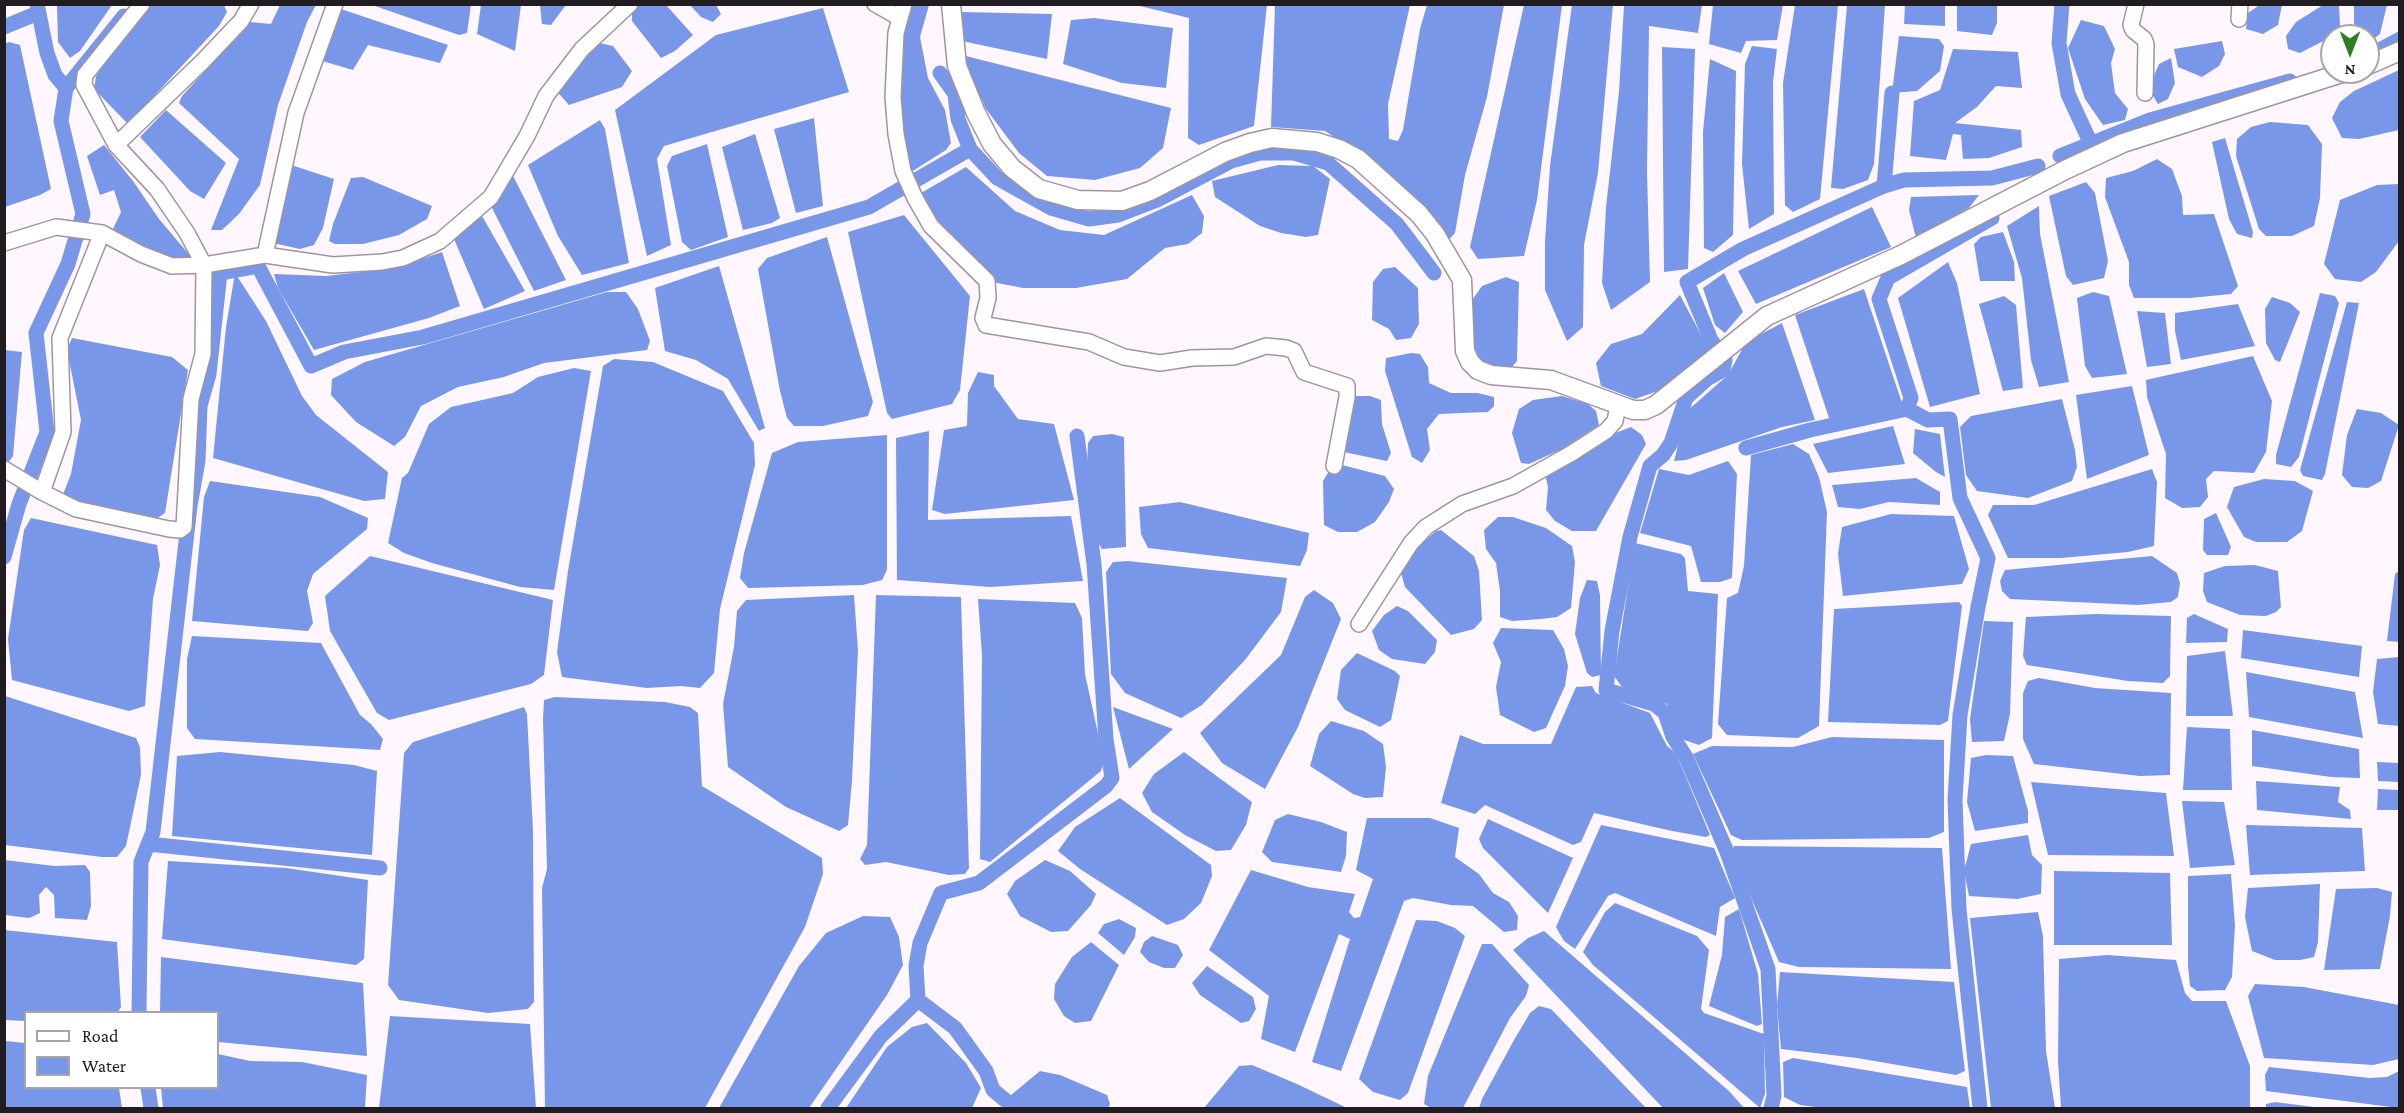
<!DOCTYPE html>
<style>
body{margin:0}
#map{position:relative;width:2404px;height:1113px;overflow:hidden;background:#fff7fd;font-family:"Crimson Pro",serif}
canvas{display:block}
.frame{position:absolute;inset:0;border:6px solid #211c1f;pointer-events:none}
.legend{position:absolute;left:24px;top:1011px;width:195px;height:78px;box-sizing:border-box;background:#fff;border:2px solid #a6a4a5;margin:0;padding:8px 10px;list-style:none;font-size:18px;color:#211c1f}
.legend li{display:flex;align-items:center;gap:12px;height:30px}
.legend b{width:30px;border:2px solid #a6a4a5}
.north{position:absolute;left:2320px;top:24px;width:60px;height:60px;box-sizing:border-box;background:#fff;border:2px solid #a6a4a5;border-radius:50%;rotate:180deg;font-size:16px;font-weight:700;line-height:24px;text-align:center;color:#211c1f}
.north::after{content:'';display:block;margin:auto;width:21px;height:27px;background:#317d25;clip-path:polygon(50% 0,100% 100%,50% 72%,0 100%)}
</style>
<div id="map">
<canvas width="2404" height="1113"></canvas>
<div class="frame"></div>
<ul class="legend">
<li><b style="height:8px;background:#fff"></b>Road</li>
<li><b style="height:16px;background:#7997e9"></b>Water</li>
</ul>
<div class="north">N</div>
</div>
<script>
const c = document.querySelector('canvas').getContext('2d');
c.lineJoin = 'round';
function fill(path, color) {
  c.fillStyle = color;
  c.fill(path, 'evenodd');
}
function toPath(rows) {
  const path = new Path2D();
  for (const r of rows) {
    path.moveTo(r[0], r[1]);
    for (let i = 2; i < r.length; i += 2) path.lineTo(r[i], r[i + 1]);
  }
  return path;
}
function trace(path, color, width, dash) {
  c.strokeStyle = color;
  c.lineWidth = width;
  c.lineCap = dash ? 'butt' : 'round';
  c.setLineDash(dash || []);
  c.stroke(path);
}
const water = toPath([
 [2261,4,2282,5,2278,25,2263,34,2246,29,2248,13],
 [57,5,112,5,80,51,70,58,58,42],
 [152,5,224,5,227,12,219,26,128,124,94,89,96,76,129,28],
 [280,5,316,5,307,22,278,105,260,185,239,214,222,230,211,230,239,159,179,103,182,96,250,22,271,24],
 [372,5,471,5,467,33,459,35],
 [481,5,521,5,515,51,477,34],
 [540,5,540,4,566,5,551,25,542,24],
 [638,5,666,5,693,35,675,51,661,58,632,21,632,9],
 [690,5,716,5,721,14,713,22,701,17],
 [902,5,929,5,920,37,928,78,945,110,951,143,946,150,908,174,892,139],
 [1136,5,1267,5,1254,126,1199,145,1188,138,1189,18],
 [1275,5,1410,5,1388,104,1389,139,1398,141,1403,130,1420,29,1427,5,1504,5,1487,97,1465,175,1455,233,1447,242,1363,156,1325,131,1271,127],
 [1524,5,1562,5,1537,200,1524,256,1478,259,1470,247],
 [1572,5,1613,5,1598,173,1584,245,1583,327,1567,341,1545,290,1545,242,1550,166],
 [1624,5,1702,5,1698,33,1649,26,1647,172,1650,282,1611,310,1602,283,1606,207,1619,92],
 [1713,5,1783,5,1777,40,1746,41,1741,53,1709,44],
 [1795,5,1838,5,1820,199,1793,212,1785,205,1783,83],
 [1847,5,1885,5,1874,164,1868,180,1843,189,1831,188],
 [1905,5,1945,5,1945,26,1904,24],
 [1957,5,1997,5,1997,23,1992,35,1957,31],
 [2323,5,2339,6,2340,26,2333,36,2300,53,2288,49,2286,36,2296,22],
 [2354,5,2387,5,2380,34,2371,41,2368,40,2368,36,2360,36,2354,23],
 [332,6,448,45,440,63,368,45,353,70,312,58],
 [823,8,849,92,664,146,657,159,671,245,647,256,615,110,716,35],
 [961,12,1052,14,1047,59,962,41],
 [1094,18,1173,28,1166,88,1122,83,1063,64,1071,20],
 [2081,20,2104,26,2115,49,2111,63,2115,93,2128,109,2125,120,2103,125,2085,99,2068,48],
 [1899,36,1939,39,1944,46,1940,71,1917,91,1892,93],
 [2222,41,2225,54,2219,66,2202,77,2178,67,2174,49],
 [9,42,20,45,51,189,40,195,5,207,4,44],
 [595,42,613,46,632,71,622,87,569,105,554,88],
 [1752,46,1777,49,1773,82,1774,214,1749,229,1742,164,1745,64],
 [1662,47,1695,49,1688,269,1664,272],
 [1953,49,2018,52,2022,88,1996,86,1977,107,1955,123,2021,130,2022,147,1989,158,1963,159,1961,135,1953,134,1946,160,1910,156,1914,101,1940,90],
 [962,55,1171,108,1163,148,1140,168,1095,180,1047,176,1019,153,986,109],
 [2171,58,2175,83,2168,99,2158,104,2152,94,2152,80,2159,64],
 [1710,59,1736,71,1733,235,1713,252,1704,248,1703,132],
 [2399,70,2399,130,2359,139,2342,138,2332,118,2340,102,2354,91],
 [166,110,226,163,204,199,190,191,140,137],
 [814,118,823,206,796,213,774,129],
 [600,120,605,129,629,263,582,275,558,236,528,165],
 [2270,122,2308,125,2322,144,2320,198,2314,226,2292,236,2266,236,2259,229,2236,156,2237,139,2251,127],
 [755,134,780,218,772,223,743,230,722,147],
 [2225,138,2253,232,2252,238,2237,234,2229,219,2212,142],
 [707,144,728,237,691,250,682,242,667,166,672,156],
 [104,145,133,181,159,219,192,258,177,265,103,231,113,229,121,212,114,190,100,195,87,156],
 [2157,159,2172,169,2182,196,2183,215,2214,214,2238,286,2231,294,2190,298,2134,298,2129,285,2129,262,2105,197,2106,178,2133,171],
 [285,163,334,179,323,228,314,245,300,249,264,241],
 [1278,165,1313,166,1330,179,1318,235,1306,237,1281,233,1260,226,1215,197,1212,181],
 [966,167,1015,211,1060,230,1104,235,1192,195,1204,216,1202,233,1188,244,1165,248,1127,279,1076,288,1023,288,987,281,914,197],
 [511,172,566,280,534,291,490,204],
 [363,177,432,206,427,219,399,235,363,244,335,244,329,241,333,224,351,178],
 [2086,182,2095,193,2108,261,2104,278,2073,285,2066,276,2049,196],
 [2399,184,2399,241,2376,272,2361,282,2335,279,2324,264,2340,200,2377,185],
 [1979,195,1969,208,1916,238,1909,210,1911,197],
 [2039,206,2040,234,2069,382,2039,387,2031,360,2022,278,2007,226],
 [1872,207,1891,247,1756,304,1738,271],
 [904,215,970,296,960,390,952,404,892,419,887,413,848,232],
 [482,216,525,291,484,309,454,239],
 [2003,232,2014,262,2015,281,1980,281,1974,244,1981,237],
 [827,237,873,402,868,416,823,426,794,426,787,418,780,391,758,269,767,258],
 [442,252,460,306,429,318,314,350,278,288,274,274,326,276,395,268],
 [1948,262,1957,283,1980,394,1930,407,1898,298],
 [719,266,765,428,759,431,728,379,696,360,665,351,655,288],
 [1395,267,1418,288,1419,324,1411,338,1396,340,1389,329,1372,320,1373,282,1383,269],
 [235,273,266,321,302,396,316,415,388,472,385,499,364,501,213,458,226,327],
 [1724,273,1743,312,1725,333,1715,325,1703,288],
 [1506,277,1519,282,1517,361,1512,367,1504,370,1483,364,1470,350,1470,303,1482,286],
 [1864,289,1902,403,1845,420,1829,418,1795,315],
 [607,292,626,292,638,309,650,341,647,350,544,363,504,377,458,387,421,406,405,437,394,446,356,422,331,395,332,379,365,362],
 [2093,292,2109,296,2127,374,2092,378,2085,366,2077,298],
 [2320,293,2335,296,2339,303,2299,457,2291,467,2276,464,2276,455],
 [1680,295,1709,350,1658,391,1635,399,1601,386,1596,363,1611,344,1642,334],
 [2004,296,2016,305,2023,388,2003,391,1979,304],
 [2272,297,2290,303,2300,312,2280,362,2275,360,2266,343,2265,309],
 [2347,302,2359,303,2325,474,2322,480,2303,476,2300,470],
 [2238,304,2255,346,2181,360,2175,331,2175,313],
 [2137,311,2165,313,2171,364,2147,367],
 [1782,323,1815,420,1782,427,1686,460,1674,461,1687,411,1728,375,1746,342],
 [72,338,172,357,188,370,165,513,153,521,93,509,62,497,71,474,81,420,67,350],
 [5,350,22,352,13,456,5,467],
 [1411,353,1420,354,1428,367,1429,383,1451,393,1478,393,1494,397,1494,406,1488,412,1439,414,1427,429,1430,450,1422,463,1412,457,1385,371,1386,358],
 [2253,356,2272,401,2266,452,2254,473,2214,471,2206,479,2208,497,2200,507,2182,508,2165,498,2166,454,2147,397,2146,380],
 [614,359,653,362,723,391,754,443,755,465,720,609,714,673,700,688,681,686,647,688,562,677,557,652,568,571,603,366],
 [574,368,591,371,554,590,520,587,432,563,404,553,388,543,402,478,408,473,429,424,451,407,513,393,538,377],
 [978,372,994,375,994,386,1018,419,1054,424,1074,500,945,514,932,510,944,430,967,426,968,393],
 [2132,386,2149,455,2087,479,2076,395],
 [1351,396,1370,396,1381,400,1382,424,1391,453,1387,461,1334,450],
 [1562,396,1588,404,1596,411,1599,425,1562,449,1529,464,1521,463,1512,433,1519,409,1533,400],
 [2062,399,2075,450,2077,467,2072,481,2028,498,1977,491,1966,475,1960,427,1971,416],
 [2357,409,2381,413,2399,425,2381,481,2368,488,2352,487,2342,475,2347,435],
 [1893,426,1905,464,1828,473,1813,444],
 [1631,427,1642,435,1646,444,1596,531,1572,531,1555,521,1546,510,1548,487,1545,474,1580,457,1600,439],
 [1915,429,1940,434,1945,477,1936,472,1913,453],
 [929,431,928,520,1071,516,1083,581,990,587,897,580,896,438],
 [1112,434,1124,437,1126,547,1102,549,1097,541,1087,468,1088,443,1093,436],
 [887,435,887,570,882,580,863,585,748,588,740,578,744,553,772,453,798,442],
 [1793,444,1809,454,1819,477,1827,512,1819,726,1798,738,1727,735,1718,724,1727,598,1738,593,1744,566,1751,455],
 [1728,461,1737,474,1732,578,1720,582,1701,582,1691,546,1640,533,1659,469,1689,475],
 [1334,463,1385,476,1394,489,1389,502,1375,522,1357,532,1338,532,1324,525,1323,481],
 [2152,469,2157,482,2154,546,2128,552,2061,558,2008,558,1988,515,1993,505,2034,505],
 [1916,478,1940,492,1940,505,1889,502,1860,509,1838,507,1832,485],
 [2264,479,2295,481,2313,491,2302,531,2287,542,2256,542,2244,537,2227,507,2234,487],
 [210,481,320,497,368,518,367,529,313,574,307,591,313,623,308,631,192,621,204,497],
 [1180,502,1309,533,1307,550,1300,566,1148,548,1141,534,1139,507],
 [2216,513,2231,547,2228,555,2207,555,2203,550,2204,519],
 [1891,514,1954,516,1969,569,1962,584,1843,596,1838,554,1842,527],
 [1498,517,1513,517,1546,528,1572,546,1575,562,1571,608,1557,617,1541,619,1512,621,1500,617,1500,591,1496,563,1486,549,1484,530],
 [31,518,157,545,160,565,153,599,145,706,129,711,12,680,8,639,24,530],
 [1441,530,1474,556,1479,571,1482,620,1474,629,1451,635,1405,587,1401,573,1412,552,1436,531],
 [1635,543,1681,554,1685,558,1688,591,1718,594,1712,738,1699,745,1681,739,1667,704,1622,687,1614,676],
 [370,556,553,600,544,675,531,684,389,720,377,713,330,631,325,596],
 [2152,556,2177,573,2180,583,2178,597,2171,602,2138,605,2010,599,2002,591,2000,581,2005,570],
 [1128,561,1287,578,1281,612,1245,660,1202,705,1181,718,1125,693,1111,674,1106,572,1113,562],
 [2255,565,2278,571,2281,607,2276,612,2266,616,2240,615,2207,602,2203,591,2204,573,2225,566],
 [2399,571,2399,642,2387,641,2395,574],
 [1587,580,1597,581,1600,595,1601,675,1592,677,1587,673,1575,634,1580,598],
 [1314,590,1333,603,1341,619,1298,727,1265,789,1222,763,1200,733,1281,655,1305,597],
 [854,595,858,650,852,781,848,825,839,831,786,807,728,767,723,704,734,647,737,611,746,600],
 [876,595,961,597,969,868,965,874,949,875,886,862,865,865,860,859,867,845],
 [978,599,1075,603,1082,618,1085,674,1104,761,1101,771,990,862,980,859,982,655],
 [1959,602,1962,606,1948,721,1940,725,1828,722,1834,609],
 [1397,606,1408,611,1437,640,1435,652,1425,664,1392,659,1379,650,1372,631,1384,615],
 [2096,614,2171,616,2170,676,2163,683,2128,681,2027,665,2023,656,2026,617],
 [2194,614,2228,629,2227,642,2186,643,2187,618],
 [1984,621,2013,622,2010,714,2004,741,1972,742,1970,719],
 [1501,628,1553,630,1564,649,1568,666,1565,686,1546,728,1534,732,1500,715,1496,687,1501,662,1493,643],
 [2243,630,2362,646,2359,677,2241,658],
 [192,636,321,643,360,715,371,724,383,739,380,750,195,739,187,728,187,659],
 [2225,651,2233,716,2186,716,2187,656],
 [1357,653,1395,671,1400,676,1391,720,1380,727,1345,710,1337,699,1341,670],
 [2399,657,2399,726,2378,724,2373,692,2377,659],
 [2246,672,2355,692,2363,738,2249,717],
 [2039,678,2095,688,2171,693,2170,775,2140,776,2034,764,2023,739,2023,693,2028,681],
 [1592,686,1596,693,1650,713,1667,746,1676,753,1710,835,1706,837,1672,831,1594,813,1581,842,1573,845,1485,805,1475,814,1441,803,1460,735,1483,744,1551,744,1576,687],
 [5,696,136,738,140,747,141,775,126,846,117,857,102,857,5,845],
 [555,697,665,702,690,707,698,713,702,786,822,858,823,874,805,927,705,1108,545,1108,542,888,547,869,543,719,544,700],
 [524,707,527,714,533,830,534,1002,528,1009,488,1013,399,1000,388,985,404,753,413,742],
 [1113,707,1173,729,1129,769],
 [1331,721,1364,731,1383,744,1386,767,1383,797,1365,798,1353,794,1310,766,1319,734],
 [2187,727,2230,729,2232,790,2183,790],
 [2252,730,2359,749,2360,778,2331,777,2252,766],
 [1832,737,1944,740,1944,832,1929,838,1742,840,1731,835,1693,754,1712,746,1793,747],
 [220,752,354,765,377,771,372,855,172,836,177,756],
 [1184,752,1252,802,1246,825,1231,850,1216,851,1185,835,1152,812,1142,793,1154,774],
 [1986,755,2013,756,2028,811,2028,823,1975,831,1967,802,1971,758],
 [2377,762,2399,763,2399,782,2378,781],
 [2256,781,2340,787,2338,802,2350,810,2351,819,2257,810],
 [2031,782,2166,793,2174,856,2048,855],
 [2378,789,2399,790,2399,810,2377,810],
 [1120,798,1211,865,1212,876,1201,903,1184,919,1167,925,1080,869,1058,851,1075,827],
 [2182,801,2224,802,2235,865,2190,868],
 [1288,814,1321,822,1347,832,1346,856,1341,872,1272,862,1262,852,1275,820],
 [1367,818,1430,818,1459,828,1455,857,1479,874,1493,893,1509,902,1518,916,1517,930,1504,932,1473,906,1451,905,1413,898,1404,901,1341,1071,1312,1062,1350,939,1339,934,1295,1052,1261,1039,1269,996,1209,950,1251,870,1308,887,1355,894,1349,912,1354,918,1360,917,1373,879,1356,870],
 [1488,819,1573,858,1548,913,1483,848,1479,839],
 [1601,825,1714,848,1735,898,1720,907,1716,936,1615,893,1608,896,1575,949,1564,941,1556,927],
 [2246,825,2362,828,2365,871,2250,875],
 [2028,835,2032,855,2042,865,2041,894,2017,899,1969,896,1964,871,1971,844],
 [1734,846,1942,848,1951,969,1799,967,1779,962,1732,854],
 [5,860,54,866,85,865,90,872,91,906,87,920,55,918,54,895,46,887,39,895,40,913,29,918,5,915],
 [1045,860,1070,871,1096,894,1091,905,1068,931,1051,932,1020,916,1007,894,1015,881],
 [168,861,286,868,368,880,364,959,356,965,162,939],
 [2054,871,2170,873,2172,945,2054,945],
 [2231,874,2235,925,2232,977,2225,990,2197,991,2190,986,2188,966,2188,876],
 [2320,884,2318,942,2314,957,2300,960,2275,960,2252,951,2245,917,2248,888],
 [2377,888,2392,892,2390,916,2380,969,2324,970,2336,889],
 [1615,903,1697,936,1709,950,1701,1009,1704,1013,1764,1034,1765,1094,1760,1108,1593,965,1583,952,1605,912],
 [1739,909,1758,974,1762,1024,1757,1026,1709,1006,1722,955,1725,917],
 [2038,912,2043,936,2046,1051,2055,1108,1991,1108,1970,918],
 [863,916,890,917,899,937,903,965,887,995,809,1108,719,1108,799,966,826,933],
 [1119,919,1136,928,1135,937,1124,955,1098,933,1104,924],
 [1416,920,1437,921,1455,928,1465,936,1408,1093,1400,1100,1373,1092,1359,1079],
 [4,930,117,942,121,1007,118,1012,26,1012,25,1021,5,1020],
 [1544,931,1730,1092,1744,1108,1663,1108,1513,950,1528,938],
 [1152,936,1178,945,1183,955,1175,968,1164,968,1149,962,1140,952,1144,942],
 [1091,942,1119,965,1091,1021,1075,1023,1064,1016,1054,999,1055,984,1072,957],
 [1482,944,1492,944,1529,985,1526,996,1510,1018,1463,1108,1431,1108,1424,1104,1428,1076],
 [2107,955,2176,960,2185,993,2192,1001,2226,1001,2250,1066,2250,1108,2061,1108,2058,1061,2059,959],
 [161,957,363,983,367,1056,218,1042,218,1012,160,1012],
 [1207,966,1253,997,1256,1009,1249,1021,1241,1023,1200,995,1192,983],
 [1780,972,1954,982,1965,1071,1956,1075,1857,1058,1781,1049,1777,1006],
 [2255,984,2304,987,2399,1005,2399,1059,2373,1065,2264,1058,2248,996],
 [1539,1006,1551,1009,1646,1108,1479,1108,1482,1099,1514,1040,1530,1013],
 [390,1016,530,1024,536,1108,379,1108],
 [927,1023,966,1063,981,1088,972,1108,846,1108,887,1047,912,1027],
 [5,1041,25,1043,26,1088,119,1088,122,1108,5,1108],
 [218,1054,250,1061,302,1062,367,1075,365,1108,163,1108,161,1088,218,1088],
 [1793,1058,1967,1087,1970,1108,1824,1108,1800,1105,1784,1097,1783,1062],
 [1252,1065,1297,1084,1347,1108,1204,1108,1239,1066],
 [2269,1067,2370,1078,2387,1077,2399,1071,2399,1108,2266,1091,2265,1075],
 [1040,1071,1060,1075,1107,1095,1110,1104,1108,1108,1009,1108,1005,1100],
 [2275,1102,2322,1108,2266,1108,2266,1104]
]);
const canal = toPath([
 [37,4,47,53,55,75,66,88],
 [2062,4,2059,43,2068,94,2091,144],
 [4,27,38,13],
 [2368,56,2400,39],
 [940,73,955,94,958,119,970,149,997,178,1051,208,1089,219,1118,215,1157,200,1231,161,1260,153,1294,153,1328,163,1397,224,1434,273],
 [2060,156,2150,120,2290,81],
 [1884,186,1892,93],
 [1907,409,1911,398,1879,299,1888,278,1992,218],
 [1746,448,1810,430,1907,409,1928,420,1950,419,1960,498,1988,558,1978,607,1960,715,1955,800,1959,909,1980,1108],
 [4,557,19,504,47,432,36,333,68,264,83,214,61,121,66,88,124,16],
 [148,844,380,868],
 [918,1000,955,1028,986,1071,993,1090,1005,1100],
 [139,1012,141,862,153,832,190,506,198,461,200,406,209,374,220,273,258,266,311,366,344,352,423,337,869,207,970,149],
 [148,1088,151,1108],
 [828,1108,881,1036,918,1000,916,966,920,943,941,893,979,883,1106,786,1112,778,1106,739,1094,564,1077,436],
 [1771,1108,1774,1096,1768,969,1727,852,1686,757,1673,737,1665,713,1654,704,1606,690,1612,631,1630,537,1650,466,1663,455,1671,443,1686,398,1707,379,1723,370,1725,360,1711,340,1687,282,1743,249,1884,186,1904,180,1992,178,2038,166]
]);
const minor = toPath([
 [875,4,900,18],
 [904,4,896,33,893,97,896,134,903,171,915,198,931,226,987,281,988,298,983,318,986,325,1089,342,1124,357,1160,363,1192,358,1234,357,1266,346,1286,348,1294,351,1304,372,1347,386,1347,397,1334,466],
 [2136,4,2131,25,2133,30,2144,39,2146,44,2145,93],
 [2239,19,2240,4],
 [116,145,202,62,241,21,251,4],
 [4,243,56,227,102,233,141,254,172,266,204,265,265,255,296,113,335,4],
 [265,255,333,265,382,262,403,258,440,241,491,197,527,136,546,96,582,49,630,4],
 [4,469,42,492,76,509,169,529,180,530,184,527,191,399,203,354,204,265,187,233,157,189,116,145,84,85,85,75,142,4],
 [42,492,63,432,60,338,102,233],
 [1359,624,1411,543,1426,527,1462,504,1513,486,1572,453,1606,431,1615,421,1618,406]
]);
const tertiary = toPath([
 [951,4,957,66,976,113,992,144,1012,168,1039,189,1078,200,1122,201,1150,191,1225,152,1250,143,1272,138,1317,142,1339,149,1358,159,1419,214,1435,234,1462,280,1465,351,1470,362,1478,370,1491,375,1551,380,1633,410,1645,410,1656,405,1767,316,1901,255,2065,170,2123,143,2345,72],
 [2368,65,2400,51]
]);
fill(water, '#7997e9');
trace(canal, '#7997e9', 15);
trace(minor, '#a1949e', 18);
trace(tertiary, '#a1949e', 21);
trace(minor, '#fff', 15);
trace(tertiary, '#fff', 18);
</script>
